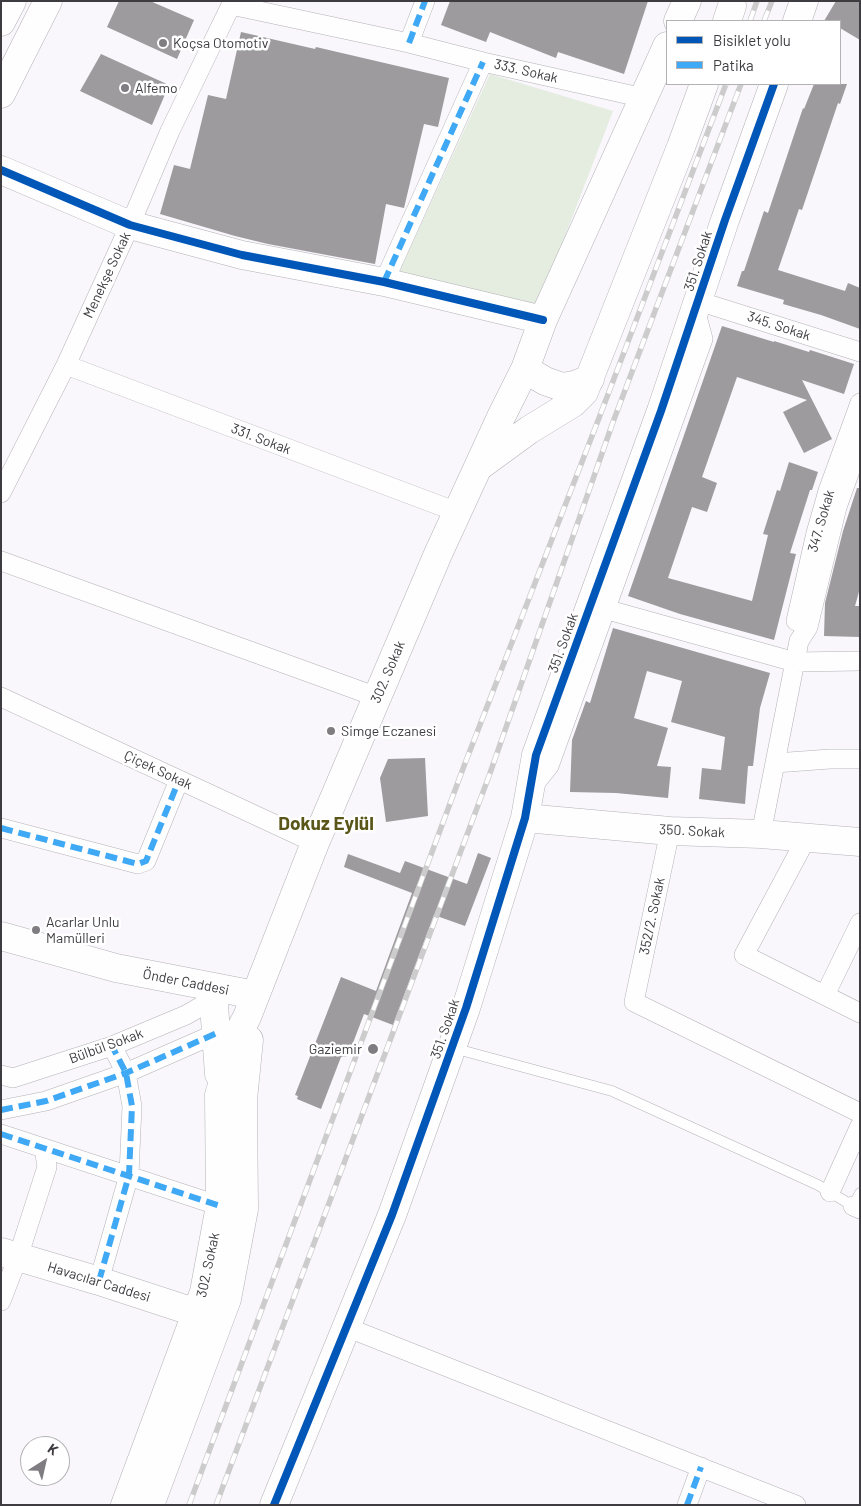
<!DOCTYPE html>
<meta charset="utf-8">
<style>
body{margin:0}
#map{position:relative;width:861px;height:1506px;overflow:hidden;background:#f9f6fc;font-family:Barlow,sans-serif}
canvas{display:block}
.frame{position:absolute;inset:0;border:2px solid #3e3c40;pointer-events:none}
.legend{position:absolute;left:666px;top:20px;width:175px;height:65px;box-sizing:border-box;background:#fff;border:1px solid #b2b1b3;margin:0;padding:6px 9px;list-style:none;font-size:15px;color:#3e3c40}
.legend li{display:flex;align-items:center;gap:10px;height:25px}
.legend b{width:25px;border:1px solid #b2b1b3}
.north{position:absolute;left:20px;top:1436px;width:50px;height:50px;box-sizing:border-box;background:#fff;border:1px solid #b2b1b3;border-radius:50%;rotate:35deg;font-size:14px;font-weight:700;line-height:20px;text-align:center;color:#3e3c40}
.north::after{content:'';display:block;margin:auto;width:18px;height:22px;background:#7f7d82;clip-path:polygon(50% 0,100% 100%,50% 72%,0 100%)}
</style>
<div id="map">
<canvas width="861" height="1506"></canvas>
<div class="frame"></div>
<ul class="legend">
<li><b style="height:6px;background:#0057b8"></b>Bisiklet yolu</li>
<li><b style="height:6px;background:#3fa9f5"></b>Patika</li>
</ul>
<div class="north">K</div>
</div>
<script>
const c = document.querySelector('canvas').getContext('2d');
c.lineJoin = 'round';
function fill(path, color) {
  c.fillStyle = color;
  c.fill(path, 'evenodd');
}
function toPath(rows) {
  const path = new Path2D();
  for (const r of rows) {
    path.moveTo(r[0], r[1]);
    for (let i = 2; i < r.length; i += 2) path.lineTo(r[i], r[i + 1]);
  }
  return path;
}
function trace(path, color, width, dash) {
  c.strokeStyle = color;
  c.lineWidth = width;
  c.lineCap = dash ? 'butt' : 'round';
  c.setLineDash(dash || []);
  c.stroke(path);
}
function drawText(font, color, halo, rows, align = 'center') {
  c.font = font + ' Barlow,sans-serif';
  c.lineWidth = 5;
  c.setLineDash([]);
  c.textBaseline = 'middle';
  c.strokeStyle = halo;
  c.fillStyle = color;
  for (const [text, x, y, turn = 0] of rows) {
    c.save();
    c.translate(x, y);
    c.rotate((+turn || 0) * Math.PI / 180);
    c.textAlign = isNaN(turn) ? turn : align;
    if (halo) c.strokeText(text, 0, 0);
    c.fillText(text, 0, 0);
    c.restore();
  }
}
const green = toPath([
 [490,74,613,111,537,309,397,277]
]);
const building = toPath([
 [119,1,150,1,194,20,177,59,107,27],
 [450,1,648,1,624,74,558,52,556,58,490,32,486,42,441,25],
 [836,1,860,1,860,40,840,28,840,21,824,21],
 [241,32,315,49,316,47,449,78,438,127,424,124,404,208,386,204,375,264,268,244,235,236,160,214,174,165,190,169,208,95,226,99],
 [101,54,169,85,152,125,80,91],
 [814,84,847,84,840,104,838,103,802,210,799,209,778,270,845,291,848,283,860,288,860,329,821,315,783,304,784,300,737,286,742,271,744,271,764,211,768,213,803,108,804,109],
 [722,326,774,342,774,341,809,352,810,350,854,364,844,394,802,380,832,439,804,453,783,412,807,400,737,377,702,477,717,483,707,512,692,507,668,578,752,601,768,535,763,534,777,490,780,491,789,462,818,472,812,490,810,490,790,553,796,554,774,640,680,614,628,596],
 [857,488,860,488,860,588,855,606,860,606,860,637,824,636,825,603,843,531],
 [613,628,770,673,760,708,753,766,748,766,745,804,699,799,702,768,721,770,725,737,671,722,682,681,647,671,634,718,668,728,657,766,671,767,668,798,616,793,570,792,572,740,586,701,590,703],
 [425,758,428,816,386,822,380,778,388,759],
 [478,853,491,858,465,926,434,915,393,1025,364,1014,348,1056,341,1057,321,1109,297,1099,298,1096,295,1095,341,977,376,991,412,893,344,867,348,854,400,873,405,861,467,884]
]);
const lane = toPath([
 [453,1048,612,1091,818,1185,853,1206,860,1193]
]);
const street = toPath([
 [231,5,409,43,483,62,644,98],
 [409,43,425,1],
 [384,282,483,62],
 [698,301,860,352],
 [66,365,457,512],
 [1,493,66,365,130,225,170,131,233,1],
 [1,561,377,697],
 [594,606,795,662,860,661],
 [796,621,816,533,828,491,860,403],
 [1,697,315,843],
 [775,763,830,759,860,759],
 [532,787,549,766,703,339,695,309],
 [1,828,138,864,146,861,179,780],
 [670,831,634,1002,860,1113],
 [761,834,799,641,808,627,837,507,860,443],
 [807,837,744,955,860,1013],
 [825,995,860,923],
 [1,1075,13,1078,112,1046,186,1015,207,1003],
 [1,1110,46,1101,126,1073,217,1033],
 [1,1134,220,1206],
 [830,1192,860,1126],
 [853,1206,860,1209],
 [99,1281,129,1175,132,1106,126,1073,112,1046],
 [1,1301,18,1257,47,1167,44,1148],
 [346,1327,796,1505],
 [687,1505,701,1467]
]);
const secondary = toPath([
 [678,21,687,1],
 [727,21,732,6],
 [797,21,804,1],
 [1,170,130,225,242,255,384,282,543,320],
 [525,369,545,381,562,387,574,385,590,379],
 [481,465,529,430,573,403,584,392,681,147,704,84],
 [525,818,670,831,761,834,860,842],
 [1,936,116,968,255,995],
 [214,1005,219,1074],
 [1,1252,99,1281,197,1313],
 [125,1505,204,1292,220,1206,219,1095,238,1034,247,1017,315,843,438,554,501,417,525,369,543,320,667,46],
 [150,1505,227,1299,244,1209,243,1099,249,1040],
 [274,1505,392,1215,466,1008,525,818,536,755,661,411,725,220,774,84]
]);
const highway = toPath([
 [1,22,12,1],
 [1,94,48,1]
]);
const rail = toPath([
 [750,21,757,1],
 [764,21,772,1],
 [189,1505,464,766,599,418,726,84],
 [216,1505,489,776,613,422,741,84]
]);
const quiet = toPath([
 [409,43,425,1],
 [384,282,483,62],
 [1,828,138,864,146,861,179,780],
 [1,1110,46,1101,126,1073,217,1033],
 [1,1134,220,1206],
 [99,1281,129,1175,132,1106,126,1073,112,1046],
 [687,1505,701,1467]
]);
const cycleway = toPath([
 [1,170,130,225,242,255,384,282,543,320],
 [274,1505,392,1215,466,1008,525,818,536,755,661,411,725,220,774,84]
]);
const markers = [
 [163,43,5,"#7f7d82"],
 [125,88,5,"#7f7d82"],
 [331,731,5,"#7f7d82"],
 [36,930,5,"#7f7d82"],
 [373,1049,6,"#7f7d82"]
];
const poiNames = [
 ["Koçsa Otomotiv",173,43],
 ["Alfemo",135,88],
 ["Simge Eczanesi",341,731],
 ["Acarlar Unlu",46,922],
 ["Mamülleri",46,938],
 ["Gaziemir",362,1049,"right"]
];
const streetNames = [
 ["333. Sokak",526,71,13],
 ["351. Sokak",698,261,-72],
 ["Menekşe Sokak",107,275,-65],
 ["345. Sokak",779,326,18],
 ["331. Sokak",261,439,21],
 ["347. Sokak",821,521,-74],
 ["351. Sokak",563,643,-70],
 ["302. Sokak",388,672,-67],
 ["Çiçek Sokak",158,770,25],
 ["350. Sokak",692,831,3],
 ["352/2. Sokak",652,916,-78],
 ["Önder Caddesi",186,982,11],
 ["351. Sokak",445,1029,-71],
 ["Bülbül Sokak",106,1046,-20],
 ["302. Sokak",208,1265,-78],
 ["Havacılar Caddesi",99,1282,17]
];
const districtNames = [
 ["Dokuz Eylül",326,824]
];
fill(green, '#e4ede0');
fill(building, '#9d9b9e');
trace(lane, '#b4b2b6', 11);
trace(street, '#b4b2b6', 20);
trace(secondary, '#b4b2b6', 29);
trace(highway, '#b4b2b6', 29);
trace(lane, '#fefeff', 10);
trace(street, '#fefeff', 19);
trace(secondary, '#fefeff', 28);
trace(highway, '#fefeff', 28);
trace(rail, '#ccc', 5.5);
trace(rail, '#fff', 4, [11]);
trace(quiet, '#3fa9f5', 6, [12, 6]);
trace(cycleway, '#0057b8', 8);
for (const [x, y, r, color] of markers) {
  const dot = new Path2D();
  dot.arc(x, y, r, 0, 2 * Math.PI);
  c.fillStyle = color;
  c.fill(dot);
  trace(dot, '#fff', 2);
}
drawText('14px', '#3e3c40', '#fff', poiNames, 'left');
drawText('14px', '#3e3c40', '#fff', streetNames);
drawText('bold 19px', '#5a5619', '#fff', districtNames);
</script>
